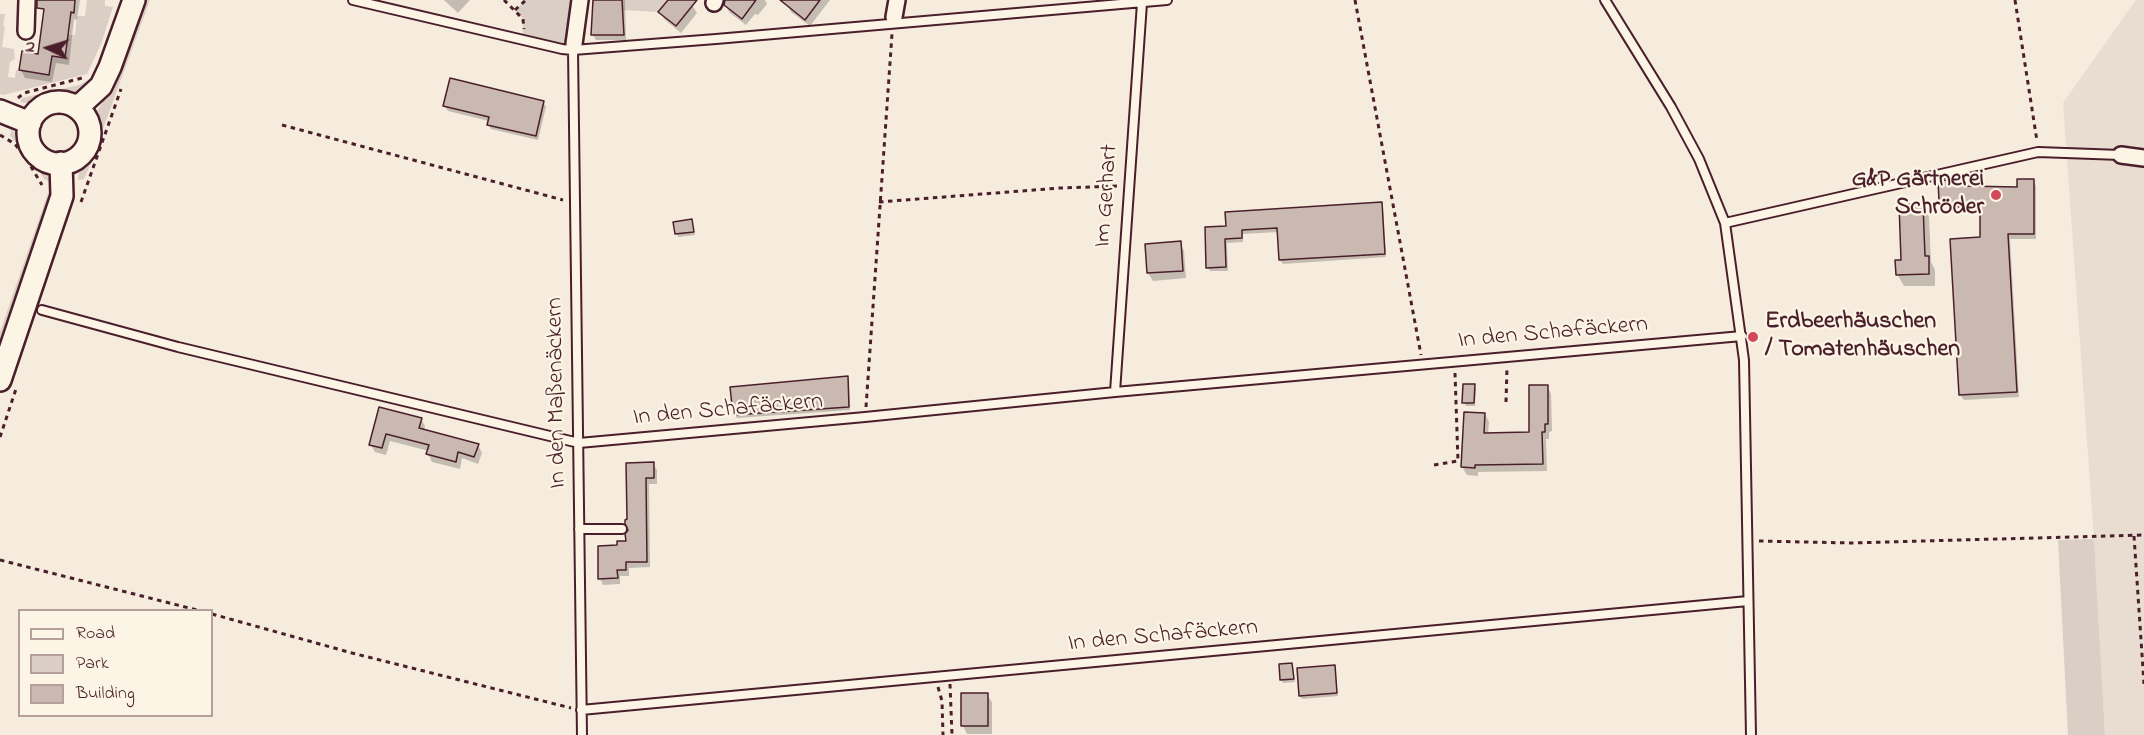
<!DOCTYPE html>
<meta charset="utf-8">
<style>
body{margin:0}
#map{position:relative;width:2144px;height:735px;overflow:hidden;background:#f5ecde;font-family:"Indie Flower",sans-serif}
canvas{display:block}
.legend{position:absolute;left:18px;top:609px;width:195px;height:108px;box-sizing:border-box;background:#fcf5e5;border:2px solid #b59f9b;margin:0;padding:8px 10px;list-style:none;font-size:18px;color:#4a1f2b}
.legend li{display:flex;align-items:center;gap:12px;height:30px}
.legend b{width:30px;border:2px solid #b59f9b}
.north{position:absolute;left:18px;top:18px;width:60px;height:60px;-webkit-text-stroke:4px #fcf5e5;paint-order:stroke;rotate:274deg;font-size:16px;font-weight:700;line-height:24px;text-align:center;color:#4a1f2b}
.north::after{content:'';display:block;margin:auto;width:21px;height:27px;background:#4a1f2b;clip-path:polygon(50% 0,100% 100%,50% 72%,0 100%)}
</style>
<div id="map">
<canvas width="2144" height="735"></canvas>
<ul class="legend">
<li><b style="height:8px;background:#fcf5e5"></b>Road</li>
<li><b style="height:16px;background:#dbcec4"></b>Park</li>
<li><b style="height:16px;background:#cab9b1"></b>Building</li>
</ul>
<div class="north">N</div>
</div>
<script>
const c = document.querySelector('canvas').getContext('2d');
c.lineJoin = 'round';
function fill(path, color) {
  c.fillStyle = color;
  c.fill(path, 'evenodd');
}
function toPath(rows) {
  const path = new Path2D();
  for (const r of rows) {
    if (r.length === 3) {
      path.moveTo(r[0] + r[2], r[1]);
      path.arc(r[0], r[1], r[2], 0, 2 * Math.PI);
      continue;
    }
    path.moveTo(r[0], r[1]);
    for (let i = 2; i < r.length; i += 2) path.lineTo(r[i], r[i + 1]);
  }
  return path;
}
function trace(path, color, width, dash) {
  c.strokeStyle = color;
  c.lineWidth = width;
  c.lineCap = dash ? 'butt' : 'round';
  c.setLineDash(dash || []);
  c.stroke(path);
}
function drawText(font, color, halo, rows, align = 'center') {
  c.font = font + ' "Indie Flower",sans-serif';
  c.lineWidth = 4.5;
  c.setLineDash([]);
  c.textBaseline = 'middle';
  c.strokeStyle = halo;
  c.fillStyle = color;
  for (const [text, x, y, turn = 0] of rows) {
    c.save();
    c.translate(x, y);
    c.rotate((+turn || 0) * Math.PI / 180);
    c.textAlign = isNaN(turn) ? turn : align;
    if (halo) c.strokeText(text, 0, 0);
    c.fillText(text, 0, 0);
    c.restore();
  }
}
const built = toPath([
 [2136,0,2144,0,2144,735,2105,735,2094,539,2063,103]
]);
const green = toPath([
 [87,0,105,0,105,6,113,7,101,44,87,74,3,95,0,94,0,14,5,14,3,26,5,26,2,47,14,49,15,59,10,62,8,77,15,78,16,70,19,70,48,75,52,56,65,58,67,35,75,35,77,16,85,16],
 [143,0,150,0,88,170,84,179,78,180,79,169,94,142,97,111,112,87],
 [526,0,573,0,565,45,523,36,523,19,515,10],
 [622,0,668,0,658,12,622,10],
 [91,79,82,91,71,94,50,94,37,101,24,103,20,102,22,98,79,85],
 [11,129,21,138,30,155,43,166,49,175,50,182,44,179,34,162,10,136],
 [48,193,51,194,49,206,0,352,0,332],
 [2094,539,2105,735,2068,735,2058,540]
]);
const shadow = toPath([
 [46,0,80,0,77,20,74,19,69,65,56,63,52,82,25,78,21,70,39,55],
 [444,0,470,0,458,13],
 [594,0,625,0,626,40,596,40,593,35],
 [670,0,686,0,692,5,697,13,681,33,664,19,660,12],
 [729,0,765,0,767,4,758,15,755,14,746,25,730,13,725,5],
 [790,0,830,0,810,26,791,12,787,4],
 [543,102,546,107,538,140,491,129,489,124,489,121,448,111,445,106],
 [1964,180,1968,188,2019,188,2033,180,2036,186,2036,239,2010,239,2019,397,1964,400,1960,395,1951,240,1982,238,1982,211,1953,212,1949,206,1944,206,1941,200],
 [1381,203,1383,207,1386,257,1283,264,1280,260,1279,232,1243,234,1243,242,1227,243,1228,271,1210,271,1208,268,1227,228],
 [1923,205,1929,217,1931,262,1935,270,1935,286,1904,286,1897,274],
 [691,221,695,235,678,237,675,224],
 [1180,243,1184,251,1186,278,1153,281,1148,273],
 [847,378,849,381,850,410,737,418,735,415],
 [1474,386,1476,389,1475,406,1466,406,1464,402],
 [1547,386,1551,394,1552,431,1549,432,1549,439,1546,439,1547,471,1478,472,1478,476,1467,475,1462,467,1465,413,1485,414,1489,422,1488,434,1531,433],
 [380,408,421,419,425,426,424,431,478,445,482,453,478,464,462,458,460,469,432,462,428,454,429,451,390,441,386,455,375,452,371,445],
 [628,464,653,464,657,470,657,484,649,484,650,567,629,568,629,576,620,576,620,584,603,585,600,578,619,547,627,543,630,530],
 [1291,665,1295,682,1283,683,1282,680],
 [1334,667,1338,696,1302,699,1300,696],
 [963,694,987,695,992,702,992,734,967,734,963,726]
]);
const building = toPath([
 [37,0,75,0,74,13,71,12,65,58,52,56,49,75,19,70,22,51,38,54,44,9,37,8,37,0],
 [593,0,622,0,624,35,591,35,593,0],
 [668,0,697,0,676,26,658,12,668,0],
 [725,0,756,0,742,19,724,5,725,0],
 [780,0,820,0,805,20,780,0],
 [450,78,544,101,536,136,487,125,489,117,443,106,450,78],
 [1965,178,1966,186,2017,187,2017,179,2034,179,2034,234,2008,234,2017,392,1959,395,1950,239,1980,237,1980,206,1948,207,1948,200,1939,201,1938,181,1965,178],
 [1382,202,1385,254,1279,260,1277,228,1242,230,1242,238,1225,239,1226,267,1206,268,1205,227,1226,226,1225,212,1382,202],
 [1899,204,1923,204,1925,256,1929,256,1929,274,1896,275,1895,260,1901,260,1899,204],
 [692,219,694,232,675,234,673,222,692,219],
 [1181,241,1183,271,1147,273,1145,244,1181,241],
 [848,376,849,407,733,415,730,387,848,376],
 [1463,384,1475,384,1474,403,1462,403,1463,384],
 [1529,385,1548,385,1548,424,1545,424,1545,432,1542,432,1543,464,1475,465,1475,468,1461,467,1464,412,1485,413,1484,433,1529,432,1529,385],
 [379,407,422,418,419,428,479,444,474,457,458,452,456,462,426,454,429,445,386,434,382,448,369,445,379,407],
 [654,462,654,478,646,478,647,562,626,562,626,570,617,570,618,578,598,579,598,546,617,545,617,541,626,541,625,534,628,530,625,524,625,520,627,519,626,463,654,462],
 [1292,663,1294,679,1280,680,1279,664,1292,663],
 [1335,665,1337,693,1299,696,1297,668,1335,665],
 [961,693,988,693,988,726,961,726,961,693]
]);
const path = toPath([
 [504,0,523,19,524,29],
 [1355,0,1421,355],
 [2015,0,2037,141],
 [515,10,526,0],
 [18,98,24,93,82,78],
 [282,125,563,200],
 [0,135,15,144,27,160,42,185],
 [81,202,121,89],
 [879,202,1060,188,1119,186],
 [1506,402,1507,368],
 [866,407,892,34],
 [0,437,16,389],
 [1434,465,1458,461,1455,373],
 [2134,536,2144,684],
 [1759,541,1851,543,2144,535],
 [0,560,197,610],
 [212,614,352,653,571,708],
 [950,684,952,735],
 [938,687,942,701,943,735]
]);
const lane = toPath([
 [353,0,562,49,573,50,716,39,1167,0],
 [1605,0,1671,107,1699,159,1725,223,1744,360,1751,735],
 [573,50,582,735],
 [1725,223,2038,152,2121,155],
 [42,310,178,347,579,443,865,417,1115,392,1742,336],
 [1115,392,1142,3],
 [579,529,622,529],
 [581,710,1748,601]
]);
const street = toPath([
 [714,3,715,0],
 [894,17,897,0],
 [26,31,27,0],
 [574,44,580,0],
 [2121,155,2144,158]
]);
const secondary = toPath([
 [59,133,31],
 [77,108,101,86,110,67,134,0],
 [0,111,30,123],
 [0,380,62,196,61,163]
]);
const markers = [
 [1996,195,6,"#d1495b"],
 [1753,337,6,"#d1495b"]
];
const poiNames = [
 ["G&P Gärtnerei",1984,181],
 ["Schröder",1984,209],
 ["Erdbeerhäuschen",1765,323,"left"],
 ["/ Tomatenhäuschen",1765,351,"left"]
];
const streetNames = [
 ["Im Gerhart",1108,196,-86],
 ["In den Schafäckern",1553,334,-5],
 ["In den Maßenäckern",558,393,-91],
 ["In den Schafäckern",728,411,-5],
 ["In den Schafäckern",1163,637,-5]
];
fill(built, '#e8ddd0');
fill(green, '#dbcec4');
fill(shadow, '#0003');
fill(building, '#cab9b1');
trace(building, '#4a1f2b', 1.5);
trace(lane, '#4a1f2b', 12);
trace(street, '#4a1f2b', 20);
trace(secondary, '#4a1f2b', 26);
trace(path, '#4a1f2b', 3, [4.5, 4.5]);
trace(lane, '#fcf5e5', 8);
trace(street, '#fcf5e5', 15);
trace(secondary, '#fcf5e5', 21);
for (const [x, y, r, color] of markers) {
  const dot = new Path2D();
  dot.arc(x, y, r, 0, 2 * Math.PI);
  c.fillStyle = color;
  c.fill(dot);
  trace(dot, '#fcf5e5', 2);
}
drawText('bold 24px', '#4a1f2b', '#fcf5e5', poiNames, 'right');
drawText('24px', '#4a1f2b', '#fcf5e5', streetNames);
</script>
